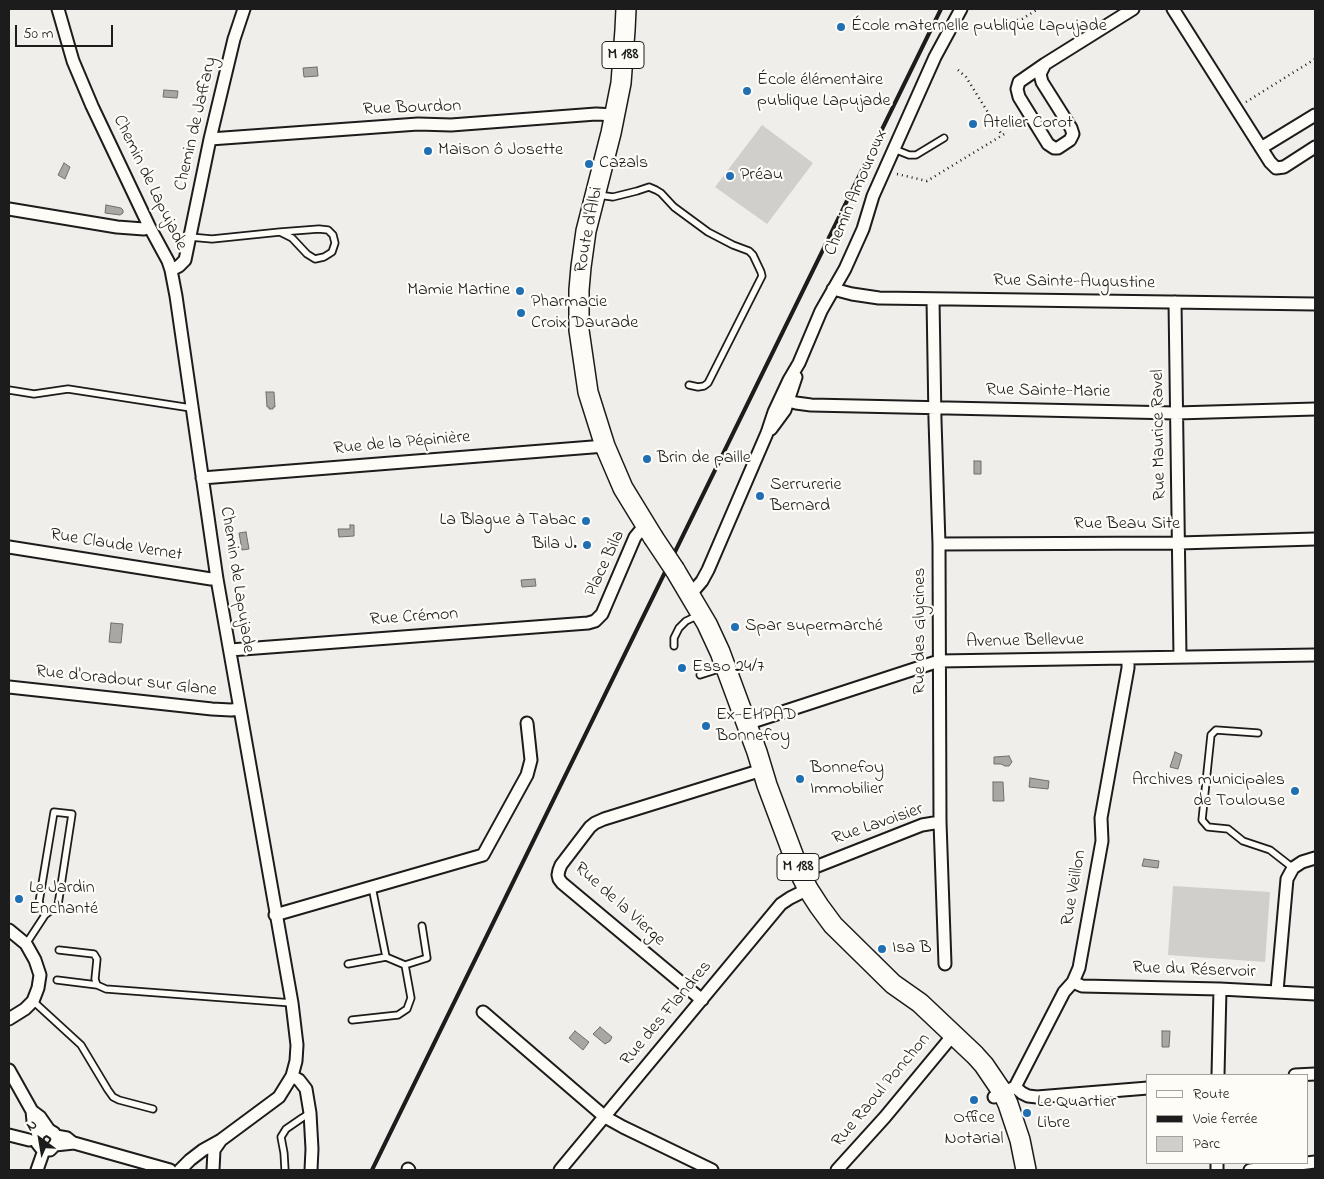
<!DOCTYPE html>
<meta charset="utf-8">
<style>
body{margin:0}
#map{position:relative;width:1324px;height:1179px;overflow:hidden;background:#f0eeea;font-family:"Indie Flower",sans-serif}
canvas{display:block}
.frame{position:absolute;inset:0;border:10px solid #1c1c1c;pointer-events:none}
.legend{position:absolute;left:1146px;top:1074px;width:162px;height:90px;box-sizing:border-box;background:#fdfcf7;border:1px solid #a3a29f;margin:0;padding:6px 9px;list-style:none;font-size:15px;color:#1c1c1c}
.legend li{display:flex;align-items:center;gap:10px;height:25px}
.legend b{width:25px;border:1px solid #a3a29f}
.north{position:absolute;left:15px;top:1114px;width:50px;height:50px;-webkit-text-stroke:4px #fdfcf7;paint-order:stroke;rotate:328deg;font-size:14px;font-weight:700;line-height:20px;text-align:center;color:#1c1c1c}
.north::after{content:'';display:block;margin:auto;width:18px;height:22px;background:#1c1c1c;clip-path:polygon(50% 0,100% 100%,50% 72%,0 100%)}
.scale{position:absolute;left:15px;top:25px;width:98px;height:22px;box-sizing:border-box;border:2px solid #1c1c1c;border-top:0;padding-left:6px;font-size:15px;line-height:18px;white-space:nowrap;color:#1c1c1c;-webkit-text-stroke:4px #fdfcf7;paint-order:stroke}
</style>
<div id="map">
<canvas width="1324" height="1179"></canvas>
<div class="frame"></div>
<ul class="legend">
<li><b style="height:6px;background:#fdfcf7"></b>Route</li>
<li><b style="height:6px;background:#1c1c1c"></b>Voie ferrée</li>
<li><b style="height:14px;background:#d0cfcc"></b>Parc</li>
</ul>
<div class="north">N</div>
<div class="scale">50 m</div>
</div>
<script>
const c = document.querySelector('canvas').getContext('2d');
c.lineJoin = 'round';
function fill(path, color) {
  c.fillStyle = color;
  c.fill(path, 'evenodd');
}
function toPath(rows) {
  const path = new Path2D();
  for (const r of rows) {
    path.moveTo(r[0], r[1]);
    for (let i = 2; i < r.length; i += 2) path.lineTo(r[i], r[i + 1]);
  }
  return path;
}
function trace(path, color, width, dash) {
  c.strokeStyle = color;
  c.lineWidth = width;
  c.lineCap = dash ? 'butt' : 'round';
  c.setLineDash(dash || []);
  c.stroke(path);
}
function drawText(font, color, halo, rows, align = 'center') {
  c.font = font + ' "Indie Flower",sans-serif';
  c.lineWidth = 4.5;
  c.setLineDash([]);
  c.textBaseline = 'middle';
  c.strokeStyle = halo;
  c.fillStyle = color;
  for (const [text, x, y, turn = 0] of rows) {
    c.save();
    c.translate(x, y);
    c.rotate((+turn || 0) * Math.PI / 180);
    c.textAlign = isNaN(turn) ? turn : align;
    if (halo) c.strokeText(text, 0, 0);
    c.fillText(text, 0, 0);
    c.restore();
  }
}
const green = toPath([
 [762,125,813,163,767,224,715,187],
 [1173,886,1270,892,1265,962,1168,955]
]);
const water = toPath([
 [317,67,318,76,304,77,303,68,317,67],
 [164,90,178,91,177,98,163,97,164,90],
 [64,163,70,167,65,179,58,175,64,163],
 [106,205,121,208,123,210,123,213,120,215,105,213,106,205],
 [266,392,274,392,275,407,273,407,273,409,269,409,269,407,267,407,266,392],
 [974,461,981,461,981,474,974,474,974,461],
 [350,525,354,525,354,536,339,537,338,529,350,529,350,525],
 [246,532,249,549,242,550,239,533,246,532],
 [535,579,536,586,522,587,521,580,535,579],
 [111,623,123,624,121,643,109,642,111,623],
 [1175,752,1182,755,1178,769,1170,767,1175,752],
 [1009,756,1012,762,1009,766,1005,766,1001,764,994,764,994,757,1009,756],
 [1030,778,1049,781,1048,789,1029,787,1030,778],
 [993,782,1003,782,1004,801,993,801,993,782],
 [1144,859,1159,861,1158,868,1142,866,1144,859],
 [600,1027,612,1037,610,1041,605,1044,593,1034,600,1027],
 [575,1031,589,1042,583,1050,569,1038,575,1031],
 [1162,1031,1170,1031,1169,1047,1162,1047,1162,1031]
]);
const path = toPath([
 [963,29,976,29,1022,19,1038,9],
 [958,70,966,77,1002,135],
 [1246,102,1315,59],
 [897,174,927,181,1006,133]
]);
const lane = toPath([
 [894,149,909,155,916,155,944,138],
 [598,195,613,197,637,191,649,187,656,190,661,193,674,207,708,232,733,245,749,251,753,255,761,272,762,276,708,383,704,386,698,387,689,385],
 [190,237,212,239,280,232,319,229,328,230,333,235,335,243,332,252,324,257,315,259,307,254,292,238,280,232],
 [9,390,34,394,68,389,191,408],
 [674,646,674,638,679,628,686,621,699,615],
 [700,675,722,668],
 [1258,733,1216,730,1211,735,1202,820,1208,827,1228,829,1243,841,1270,850,1293,868],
 [26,944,45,915,58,905,72,814,54,812,39,902,45,915],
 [59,950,94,954,97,959,95,979,97,985],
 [348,964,386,957],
 [405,965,427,958,422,926],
 [57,980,97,985,106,989,292,1003],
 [33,1001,81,1045,108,1090,113,1097,119,1100,153,1109],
 [352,1020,398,1015,407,1009,411,998,405,965,386,957,372,887],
 [285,1170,284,1153,281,1137,286,1129,302,1118,310,1113]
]);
const street = toPath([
 [58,9,73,61,92,106,149,226,168,261,171,270,176,296,217,579,292,1003,297,1045,296,1061,292,1076,279,1097,221,1140,203,1150,190,1160,180,1170],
 [1173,9,1270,162,1276,168,1284,167,1315,147],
 [1045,64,1040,74,1042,82,1071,128,1073,134,1070,140,1058,148,1054,148,1048,144,1019,97,1017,89,1019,82,1045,64,1133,9],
 [210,139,418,124,451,125,596,114,615,115],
 [1261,148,1315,115],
 [9,209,117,227,144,229,149,226],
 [171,270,179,266,185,260,210,139,234,39,244,9],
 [833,289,852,294,879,298,1315,304],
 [933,299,935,420,939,544,940,822,945,964],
 [1175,302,1180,657],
 [780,399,796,403,811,405,1176,413,1315,409],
 [771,429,785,410,796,377],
 [202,478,605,446],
 [939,544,1179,543,1315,539],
 [9,547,211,579,217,579],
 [690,595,702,581,708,570,767,433,774,412,789,380,799,363,821,311,845,269,863,229,873,196,935,57,961,9],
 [230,650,588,623,595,621,602,614,635,537,645,525],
 [9,687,212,709,231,710,240,709],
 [746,724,939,661,1315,655],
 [800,873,922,825,940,822],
 [275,915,483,855,527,775,531,760,527,723],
 [9,930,26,944,35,960,40,975,38,988,33,1001,25,1009,9,1019],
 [1073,982,1082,986,1220,989,1315,994],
 [1277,991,1287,879,1293,868,1302,862,1315,858],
 [702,1000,562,883,559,879,558,875,559,870,561,865,590,827,595,823,604,819,762,770],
 [483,1012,605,1117,623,1127,712,1170],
 [9,1070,32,1111,33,1121,38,1135],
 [1218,1075,1220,989],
 [1295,1075,1315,1074],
 [292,1076,299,1080,306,1089,310,1113,312,1149,311,1170],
 [1015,1087,1022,1093,1028,1096,1037,1097,1148,1088],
 [994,1097,1015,1087,1064,992,1073,982,1079,968,1102,841,1101,818,1128,668,1128,658],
 [32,1111,40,1117,49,1130,54,1133,56,1136,67,1138,72,1142],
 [44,1130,39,1133,37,1139,37,1143,41,1148,44,1150,50,1150,55,1145,57,1140],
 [9,1135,29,1140],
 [55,1145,74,1143,170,1170],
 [408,1169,409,1170],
 [37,1170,44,1150],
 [213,1170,214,1150,221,1140],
 [560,1170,781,904,790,898,808,889],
 [837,1170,885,1117,953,1035],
 [1217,1170,1217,1163],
 [1250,1170,1315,1162]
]);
const primary = toPath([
 [626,9,625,30,621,83,611,133,586,231,581,267,579,290,579,330,588,392,605,446,623,488,653,537],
 [675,570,707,624,720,652,757,752,767,785,800,873,808,889,819,906,833,925,893,984,920,1003,975,1055,984,1065,1003,1093,1008,1104,1020,1140,1026,1170]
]);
const rail = toPath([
 [372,1170,941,9]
]);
const primaryBridge = toPath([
 [653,537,675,570]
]);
const markers = [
 [841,27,5,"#1f6fb2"],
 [747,91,5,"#1f6fb2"],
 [973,124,5,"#1f6fb2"],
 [428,151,5,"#1f6fb2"],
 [589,164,5,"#1f6fb2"],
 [730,176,5,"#1f6fb2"],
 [520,291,5,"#1f6fb2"],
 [521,313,5,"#1f6fb2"],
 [647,459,5,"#1f6fb2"],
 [760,496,5,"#1f6fb2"],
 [586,521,5,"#1f6fb2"],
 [587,545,5,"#1f6fb2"],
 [735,627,5,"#1f6fb2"],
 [682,668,5,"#1f6fb2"],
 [706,726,5,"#1f6fb2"],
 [800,779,5,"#1f6fb2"],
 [1295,791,5,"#1f6fb2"],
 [19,899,5,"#1f6fb2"],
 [882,949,5,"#1f6fb2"],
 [974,1100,5,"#1f6fb2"],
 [1027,1113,5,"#1f6fb2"]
];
const shields = [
 [623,55,42],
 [798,867,42]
];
const shieldNames = [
 ["M 188",623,55],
 ["M 188",798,867]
];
const poiNames = [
 ["École maternelle publique Lapujade",851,27],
 ["École élémentaire",757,81],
 ["publique Lapujade",757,102],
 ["Atelier Corot",983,124],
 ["Maison ô Josette",438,151],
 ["Cazals",599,164],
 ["Préau",740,176],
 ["Mamie Martine",510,291,"right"],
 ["Pharmacie",531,303],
 ["Croix Daurade",531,324],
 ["Brin de paille",657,459],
 ["Serrurerie",770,486],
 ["Bernard",770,507],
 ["La Blague à Tabac",576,521,"right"],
 ["Bila J.",577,545,"right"],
 ["Spar supermarché",745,627],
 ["Esso 24/7",692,668],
 ["Ex-EHPAD",716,716],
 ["Bonnefoy",716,737],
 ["Bonnefoy",810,769],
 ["Immobilier",810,790],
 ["Archives municipales",1285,781,"right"],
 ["de Toulouse",1285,802,"right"],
 ["Le Jardin",29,889],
 ["Enchanté",29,910],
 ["Isa B",892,949],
 ["Le Quartier",1037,1103],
 ["Libre",1037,1124],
 ["Office",974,1119,"center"],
 ["Notarial",974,1140,"center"]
];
const streetNames = [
 ["Rue Bourdon",412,109,-2],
 ["Chemin de Jaffary",197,124,-77],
 ["Chemin de Lapujade",149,183,64],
 ["Chemin Amouroux",857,193,-67],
 ["Route d'Albi",590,230,-79],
 ["Rue Sainte-Augustine",1074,283,1],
 ["Rue Sainte-Marie",1048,392,1],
 ["Rue Maurice Ravel",1160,435,-91],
 ["Rue de la Pépinière",402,444,-5],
 ["Rue Beau Site",1127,525],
 ["Rue Claude Vernet",116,546,9],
 ["Place Bila",606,564,-65],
 ["Chemin de Lapujade",236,580,81],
 ["Rue Crémon",414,618,-4],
 ["Rue des Glycines",921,631,-90],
 ["Avenue Bellevue",1025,642,-1],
 ["Rue d'Oradour sur Glane",126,682,6],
 ["Rue Lavoisier",878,825,-19],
 ["Rue Veillon",1075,888,-80],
 ["Rue de la Vierge",619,905,42],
 ["Rue du Réservoir",1194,971,2],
 ["Rue des Flandres",667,1014,-50],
 ["Rue Raoul Ponchon",882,1091,-50]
];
fill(green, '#d0cfcc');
fill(water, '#a8a7a3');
trace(water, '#706f6d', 1);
trace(lane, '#1c1c1c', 9);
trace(street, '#1c1c1c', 15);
trace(primary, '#1c1c1c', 22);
trace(path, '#1c1c1c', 2.5, [1, 4]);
trace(lane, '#fdfcf7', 5.5);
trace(street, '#fdfcf7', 11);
trace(primary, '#fdfcf7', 19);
trace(rail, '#1c1c1c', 4);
trace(primaryBridge, '#1c1c1c', 22, []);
trace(primaryBridge, '#fdfcf7', 19);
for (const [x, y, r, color] of markers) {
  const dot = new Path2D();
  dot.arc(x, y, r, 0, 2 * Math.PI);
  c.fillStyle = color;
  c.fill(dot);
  trace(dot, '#fdfcf7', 2);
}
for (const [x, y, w] of shields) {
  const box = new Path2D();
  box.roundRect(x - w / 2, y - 13.5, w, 27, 4);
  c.fillStyle = '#fdfcf7';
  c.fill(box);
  trace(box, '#1c1c1c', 1);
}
drawText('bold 16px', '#1c1c1c', null, shieldNames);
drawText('18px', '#1c1c1c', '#fdfcf7', poiNames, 'left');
drawText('18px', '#1c1c1c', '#fdfcf7', streetNames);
</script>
